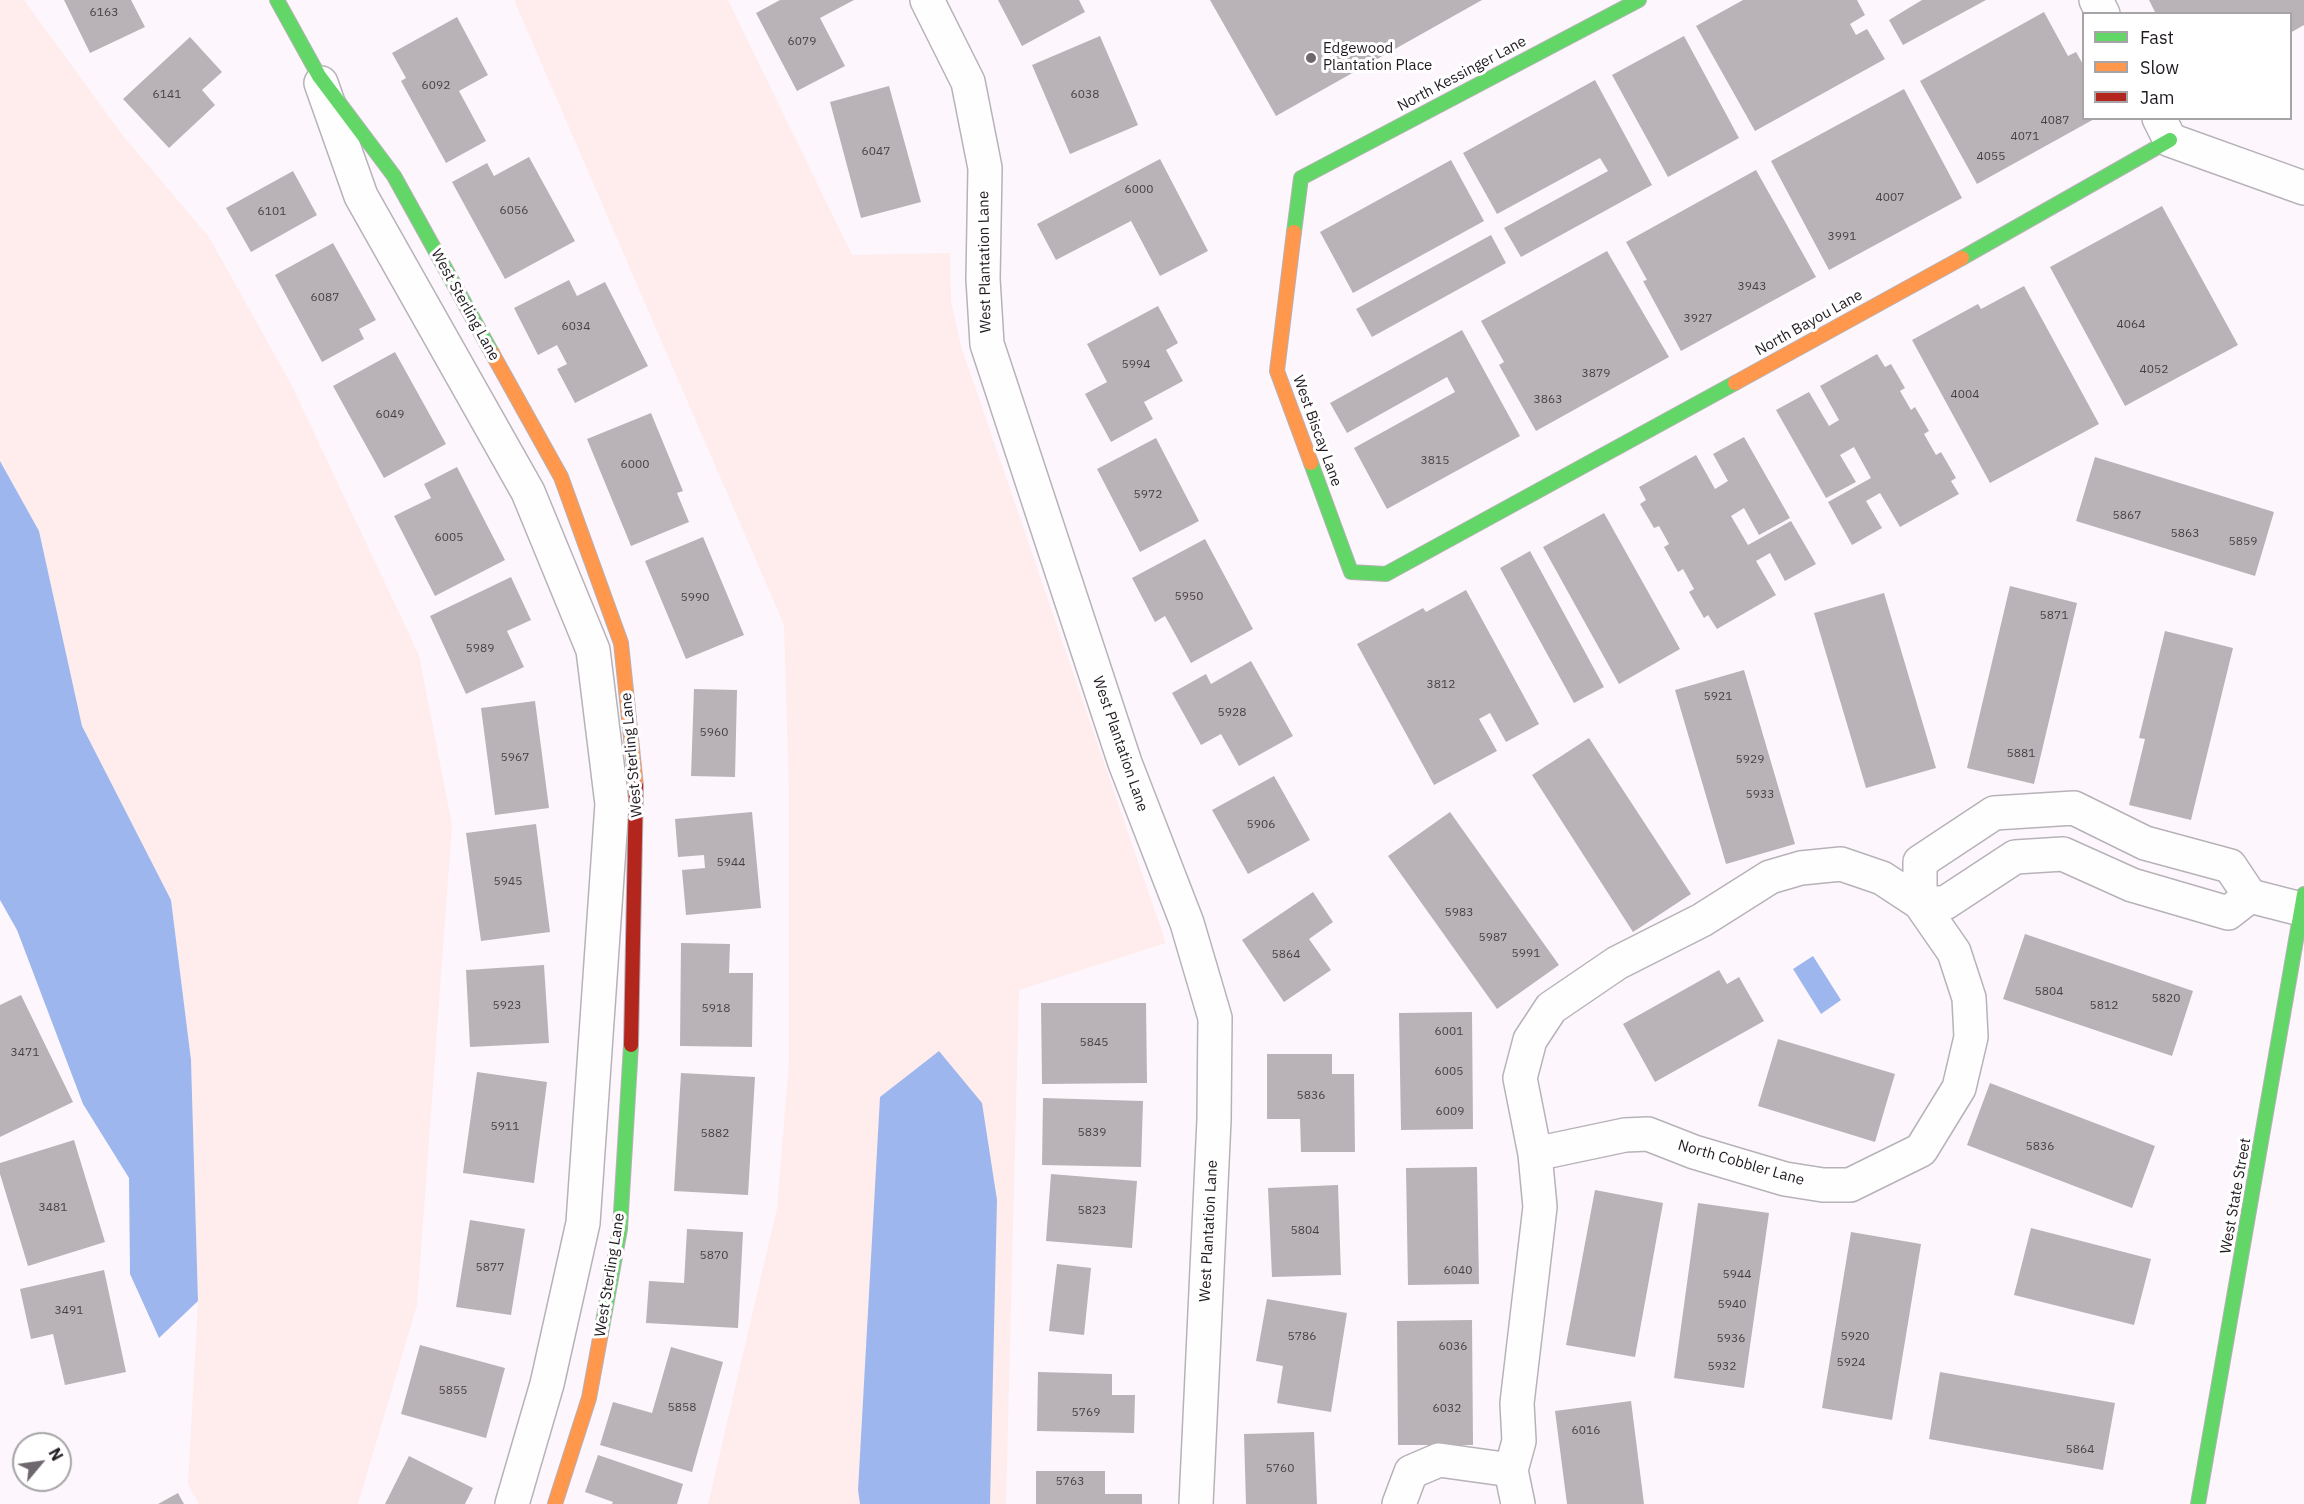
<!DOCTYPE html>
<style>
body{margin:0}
#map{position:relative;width:2304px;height:1504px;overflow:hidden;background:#fdf7fd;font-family:"IBM Plex Sans",sans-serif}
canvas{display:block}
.legend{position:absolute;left:2082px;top:12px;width:210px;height:108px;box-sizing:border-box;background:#fff;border:2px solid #a6a4a6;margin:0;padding:8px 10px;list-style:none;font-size:18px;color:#211b21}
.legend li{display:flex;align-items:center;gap:12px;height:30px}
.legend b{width:30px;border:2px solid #a6a4a6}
.north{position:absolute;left:12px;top:1432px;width:60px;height:60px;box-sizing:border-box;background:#fff;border:2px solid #a6a4a6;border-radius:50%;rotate:61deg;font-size:16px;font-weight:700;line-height:24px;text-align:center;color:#211b21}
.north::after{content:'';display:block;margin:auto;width:21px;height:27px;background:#6e686e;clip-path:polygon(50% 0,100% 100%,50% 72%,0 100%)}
</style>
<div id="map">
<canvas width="2304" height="1504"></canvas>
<ul class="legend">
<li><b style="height:8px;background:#63d668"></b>Fast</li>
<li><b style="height:8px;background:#ff974d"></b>Slow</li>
<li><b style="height:8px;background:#b3261e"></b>Jam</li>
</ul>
<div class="north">N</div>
</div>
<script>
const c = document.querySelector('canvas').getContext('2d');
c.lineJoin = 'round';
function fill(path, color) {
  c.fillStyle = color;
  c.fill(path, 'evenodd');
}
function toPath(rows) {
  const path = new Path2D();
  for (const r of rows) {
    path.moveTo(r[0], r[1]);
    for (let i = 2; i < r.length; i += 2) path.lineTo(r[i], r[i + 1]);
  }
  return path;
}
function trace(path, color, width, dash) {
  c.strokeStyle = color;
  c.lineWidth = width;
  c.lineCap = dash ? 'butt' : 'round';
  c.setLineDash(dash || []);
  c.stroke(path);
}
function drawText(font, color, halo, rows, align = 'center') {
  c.font = font + ' "IBM Plex Sans",sans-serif';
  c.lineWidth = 6;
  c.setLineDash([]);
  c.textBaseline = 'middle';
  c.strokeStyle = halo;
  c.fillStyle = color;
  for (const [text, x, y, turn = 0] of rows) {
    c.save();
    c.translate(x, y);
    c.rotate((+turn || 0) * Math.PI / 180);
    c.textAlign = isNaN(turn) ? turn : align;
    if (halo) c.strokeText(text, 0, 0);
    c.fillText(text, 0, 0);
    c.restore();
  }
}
const green = toPath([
 [0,0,24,0,124,137,209,237,291,384,419,655,452,825,417,1305,358,1504,199,1504,188,1484,198,1301,191,1060,171,900,82,726,39,531,0,461],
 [514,0,728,0,852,255,950,253,951,301,961,346,1166,943,1019,990,1006,1504,708,1504,777,1208,789,1062,789,796,784,625]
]);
const water = toPath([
 [0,461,39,531,82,726,171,900,191,1060,198,1301,159,1338,130,1274,129,1178,83,1104,17,930,0,900],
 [1813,956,1841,1000,1821,1014,1793,969],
 [939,1051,982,1103,997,1200,990,1504,860,1504,858,1490,880,1097]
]);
const building = toPath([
 [64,0,131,0,145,27,90,53],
 [780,0,854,0,820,18,845,66,797,91,756,13],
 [998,0,1079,0,1085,12,1022,46],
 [1210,0,1482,0,1276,116],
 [1743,0,1857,0,1865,15,1850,24,1856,35,1867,29,1885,59,1755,131,1696,26],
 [1922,0,1986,0,1903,45,1889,20],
 [2149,0,2304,0,2304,25,2290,33,2290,14,2156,14],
 [2044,12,2068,56,2076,52,2084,66,2084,118,2096,118,1977,184,1920,81],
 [457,17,488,75,459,91,486,141,446,163,401,81,406,78,392,53],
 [1100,36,1138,125,1070,154,1032,65],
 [1684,36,1739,138,1668,177,1612,75],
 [190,37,222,72,202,90,215,105,169,148,123,99],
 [1595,80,1652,185,1521,257,1504,228,1608,171,1600,158,1497,214,1463,153],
 [889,86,921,202,861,218,830,102],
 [1904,89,1962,198,1829,270,1771,161],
 [529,157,575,241,505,279,452,182,487,163,494,176],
 [1160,159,1208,251,1160,276,1131,221,1056,260,1037,224],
 [1451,160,1484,221,1353,293,1320,232],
 [1756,170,1816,277,1681,351,1643,281,1647,280,1626,242],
 [293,171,317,215,251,252,226,208],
 [2162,206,2238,345,2125,406,2050,267],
 [1491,235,1506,263,1372,337,1356,309],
 [333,243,376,320,359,329,364,339,322,362,275,275],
 [1607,251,1669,357,1536,431,1499,365,1504,362,1481,321],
 [569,280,577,296,605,282,648,366,575,403,557,369,567,364,557,345,538,355,514,308],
 [2024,286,2099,424,1990,483,1912,340,1978,304,1981,309],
 [1158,306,1178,343,1166,350,1183,381,1144,402,1153,419,1111,442,1085,394,1107,382,1087,344],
 [1462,330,1520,436,1387,509,1354,448,1455,392,1447,377,1347,433,1330,403],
 [395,352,446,444,384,478,333,386],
 [1877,354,1885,367,1891,364,1905,388,1900,391,1911,410,1915,407,1929,431,1924,434,1936,455,1941,452,1956,478,1951,481,1959,494,1900,527,1880,493,1866,501,1882,528,1852,545,1828,502,1871,478,1854,447,1840,455,1856,482,1826,498,1776,410,1809,392,1829,426,1839,420,1820,386],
 [651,413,683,491,677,493,689,522,631,546,587,439],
 [1744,437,1790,518,1759,535,1744,508,1731,516,1748,545,1791,521,1816,564,1785,581,1770,553,1756,561,1776,595,1717,629,1708,615,1704,618,1689,592,1694,589,1683,569,1678,572,1664,547,1669,544,1659,526,1654,528,1640,504,1646,500,1639,487,1696,455,1715,489,1728,481,1713,454],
 [1156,438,1199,521,1140,552,1097,469],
 [2095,457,2274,512,2255,576,2076,521],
 [457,467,505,560,435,596,394,516,431,498,424,484],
 [1604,513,1680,649,1619,684,1543,547],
 [703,537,744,635,686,659,645,561],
 [1205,539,1253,629,1191,663,1165,616,1155,622,1132,578],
 [1530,551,1604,687,1574,703,1500,568],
 [511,577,531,620,507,631,524,667,466,694,430,616],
 [2010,586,2077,603,2034,784,1967,768],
 [1466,590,1539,724,1506,742,1490,713,1479,719,1497,751,1434,785,1357,644,1423,608,1426,612],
 [1884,593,1936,768,1866,788,1814,613],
 [2165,631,2233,648,2191,820,2129,805,2145,739,2139,738],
 [1251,661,1293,736,1239,766,1221,734,1201,745,1172,693,1206,674,1211,684],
 [1744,670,1795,844,1726,864,1675,690],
 [694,689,737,690,735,777,691,776],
 [535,701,549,808,495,815,481,708],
 [1589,738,1691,894,1633,932,1532,775],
 [1274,776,1310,840,1248,874,1212,810],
 [752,812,761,908,686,915,682,870,705,868,704,855,678,857,675,819],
 [1450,812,1559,965,1497,1009,1388,856],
 [536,824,550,932,481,941,466,833],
 [1313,892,1333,922,1309,939,1331,970,1284,1002,1242,940],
 [2025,934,2193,991,2172,1056,2003,999],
 [681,943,730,944,729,973,753,973,752,1047,680,1046],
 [544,965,549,1043,470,1047,466,970],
 [1719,970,1727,984,1739,977,1764,1021,1655,1082,1623,1024],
 [21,995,73,1102,0,1137,0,1005],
 [1041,1003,1146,1003,1147,1083,1042,1084],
 [1472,1012,1473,1129,1401,1130,1399,1013],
 [1778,1039,1895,1074,1875,1142,1758,1106],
 [1267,1054,1332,1054,1332,1074,1354,1074,1355,1152,1301,1152,1300,1119,1267,1119],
 [477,1072,547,1082,534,1183,463,1173],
 [681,1073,755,1077,748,1195,674,1191],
 [1990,1083,2155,1146,2132,1208,1967,1145],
 [1043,1098,1143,1101,1141,1167,1042,1165],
 [74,1140,105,1242,28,1266,0,1174,0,1163],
 [1477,1167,1479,1284,1408,1285,1406,1168],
 [1051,1174,1137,1181,1132,1248,1046,1241],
 [1338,1185,1341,1275,1272,1277,1268,1188],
 [1595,1190,1663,1203,1635,1357,1566,1345],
 [1698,1203,1769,1213,1744,1388,1674,1378],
 [470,1220,525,1229,511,1315,456,1307],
 [2031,1228,2151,1259,2134,1325,2014,1295],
 [687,1229,743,1232,738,1328,646,1323,649,1281,684,1283],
 [1851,1232,1921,1244,1892,1420,1822,1408],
 [1057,1264,1091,1268,1084,1335,1049,1331],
 [104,1270,126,1372,65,1385,53,1334,31,1339,20,1289],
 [1267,1299,1347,1313,1331,1412,1277,1403,1283,1366,1256,1361],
 [1472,1320,1473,1445,1398,1445,1397,1321],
 [420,1345,505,1368,486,1438,401,1414],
 [671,1347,723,1362,692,1472,600,1445,613,1402,652,1413],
 [1038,1372,1112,1374,1112,1395,1135,1395,1134,1433,1037,1431],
 [1940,1372,2115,1403,2103,1470,1929,1439],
 [1631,1401,1644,1504,1567,1504,1555,1411],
 [1314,1432,1317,1504,1246,1504,1244,1434],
 [598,1455,683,1484,677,1504,612,1504,613,1502,585,1492],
 [409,1456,473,1488,465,1504,385,1504],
 [1036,1471,1105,1471,1105,1494,1142,1494,1142,1504,1036,1504],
 [178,1493,184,1504,158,1504]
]);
const street = toPath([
 [927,0,968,82,985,168,983,279,987,344,1125,763,1187,923,1215,1018,1214,1120,1196,1504],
 [2096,0,2103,14],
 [321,83,361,196,528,492,593,650,612,804,583,1223,547,1384,512,1504],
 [2159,118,2170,140,2304,188],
 [2074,808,2145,843,2230,866,2250,896,2228,913,2132,885,2063,854,2015,857,1945,903,1920,903,1920,862,1994,813,2074,808],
 [2250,896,2301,909],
 [1511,1470,1519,1441,1517,1403,1540,1207,1535,1154,1520,1078,1530,1040,1551,1008,1617,963,1702,920,1770,877,1801,868,1841,864,1882,878,1920,903,1954,952,1969,998,1971,1037,1959,1088,1921,1150,1850,1185,1823,1185,1785,1179,1694,1152,1648,1134,1625,1135,1535,1154],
 [1399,1504,1411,1472,1439,1460,1511,1470,1518,1504]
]);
const fast = toPath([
 [277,0,319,76,394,176,492,353],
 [1294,232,1301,178,1639,0],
 [1962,258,2170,140],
 [1311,463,1351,572,1386,574,1735,383],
 [601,1333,620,1229,631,1045],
 [2198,1504,2304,894]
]);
const slow = toPath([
 [1294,232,1277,371,1311,463],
 [492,353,561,477,621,643,636,786],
 [1735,383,1962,258],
 [555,1504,589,1398,601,1333]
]);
const jam = toPath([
 [631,1045,636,786]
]);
const markers = [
 [1311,58,6,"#6e686e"]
];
const numberNames = [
 ["6163",104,13],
 ["6079",802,42],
 ["6092",436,86],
 ["6141",167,95],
 ["6038",1085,95],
 ["4087",2055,121],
 ["4071",2025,137],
 ["6047",876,152],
 ["4055",1991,157],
 ["6000",1139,190],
 ["4007",1890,198],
 ["6056",514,211],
 ["6101",272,212],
 ["3991",1842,237],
 ["3943",1752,287],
 ["6087",325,298],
 ["3927",1698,319],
 ["4064",2131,325],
 ["6034",576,327],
 ["5994",1136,365],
 ["4052",2154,370],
 ["3879",1596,374],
 ["4004",1965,395],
 ["3863",1548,400],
 ["6049",390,415],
 ["3815",1435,461],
 ["6000",635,465],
 ["5972",1148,495],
 ["5867",2127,516],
 ["5863",2185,534],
 ["6005",449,538],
 ["5859",2243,542],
 ["5950",1189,597],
 ["5990",695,598],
 ["5871",2054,616],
 ["5989",480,649],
 ["3812",1441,685],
 ["5921",1718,697],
 ["5928",1232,713],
 ["5960",714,733],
 ["5881",2021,754],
 ["5967",515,758],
 ["5929",1750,760],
 ["5933",1760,795],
 ["5906",1261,825],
 ["5944",731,863],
 ["5945",508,882],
 ["5983",1459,913],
 ["5987",1493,938],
 ["5991",1526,954],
 ["5864",1286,955],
 ["5804",2049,992],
 ["5820",2166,999],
 ["5923",507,1006],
 ["5812",2104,1006],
 ["5918",716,1009],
 ["6001",1449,1032],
 ["5845",1094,1043],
 ["3471",25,1053],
 ["6005",1449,1072],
 ["5836",1311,1096],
 ["6009",1450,1112],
 ["5911",505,1127],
 ["5839",1092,1133],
 ["5882",715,1134],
 ["5836",2040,1147],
 ["3481",53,1208],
 ["5823",1092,1211],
 ["5804",1305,1231],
 ["5870",714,1256],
 ["5877",490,1268],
 ["6040",1458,1271],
 ["5944",1737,1275],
 ["5940",1732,1305],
 ["3491",69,1311],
 ["5786",1302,1337],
 ["5920",1855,1337],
 ["5936",1731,1339],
 ["6036",1453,1347],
 ["5924",1851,1363],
 ["5932",1722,1367],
 ["5855",453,1391],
 ["5858",682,1408],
 ["6032",1447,1409],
 ["5769",1086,1413],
 ["6016",1586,1431],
 ["5864",2080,1450],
 ["5760",1280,1469],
 ["5763",1070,1482]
];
const poiNames = [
 ["Edgewood",1323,49],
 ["Plantation Place",1323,66]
];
const streetNames = [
 ["North Kessinger Lane",1462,74,-28],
 ["West Plantation Lane",985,262,-91],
 ["West Sterling Lane",465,305,61],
 ["North Bayou Lane",1809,323,-29],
 ["West Biscay Lane",1317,431,70],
 ["West Plantation Lane",1120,744,71],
 ["West Sterling Lane",632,755,-95],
 ["North Cobbler Lane",1741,1163,16],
 ["West State Street",2236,1196,-80],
 ["West Plantation Lane",1209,1231,-87],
 ["West Sterling Lane",610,1275,-81]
];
fill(green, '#feedec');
fill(water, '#9db7ee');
fill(building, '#b9b2b6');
trace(street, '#b7b2b7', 36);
trace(fast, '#b7b2b7', 16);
trace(slow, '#b7b2b7', 16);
trace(jam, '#b7b2b7', 16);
trace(street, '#fffeff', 33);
trace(fast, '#63d668', 14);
trace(slow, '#ff974d', 14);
trace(jam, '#b3261e', 14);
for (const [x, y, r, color] of markers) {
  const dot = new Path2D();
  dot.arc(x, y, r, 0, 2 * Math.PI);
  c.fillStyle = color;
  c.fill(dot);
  trace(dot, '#fff', 2);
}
drawText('12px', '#474146', null, numberNames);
drawText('15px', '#211b21', '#fff', poiNames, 'left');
drawText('15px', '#211b21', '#fff', streetNames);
</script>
